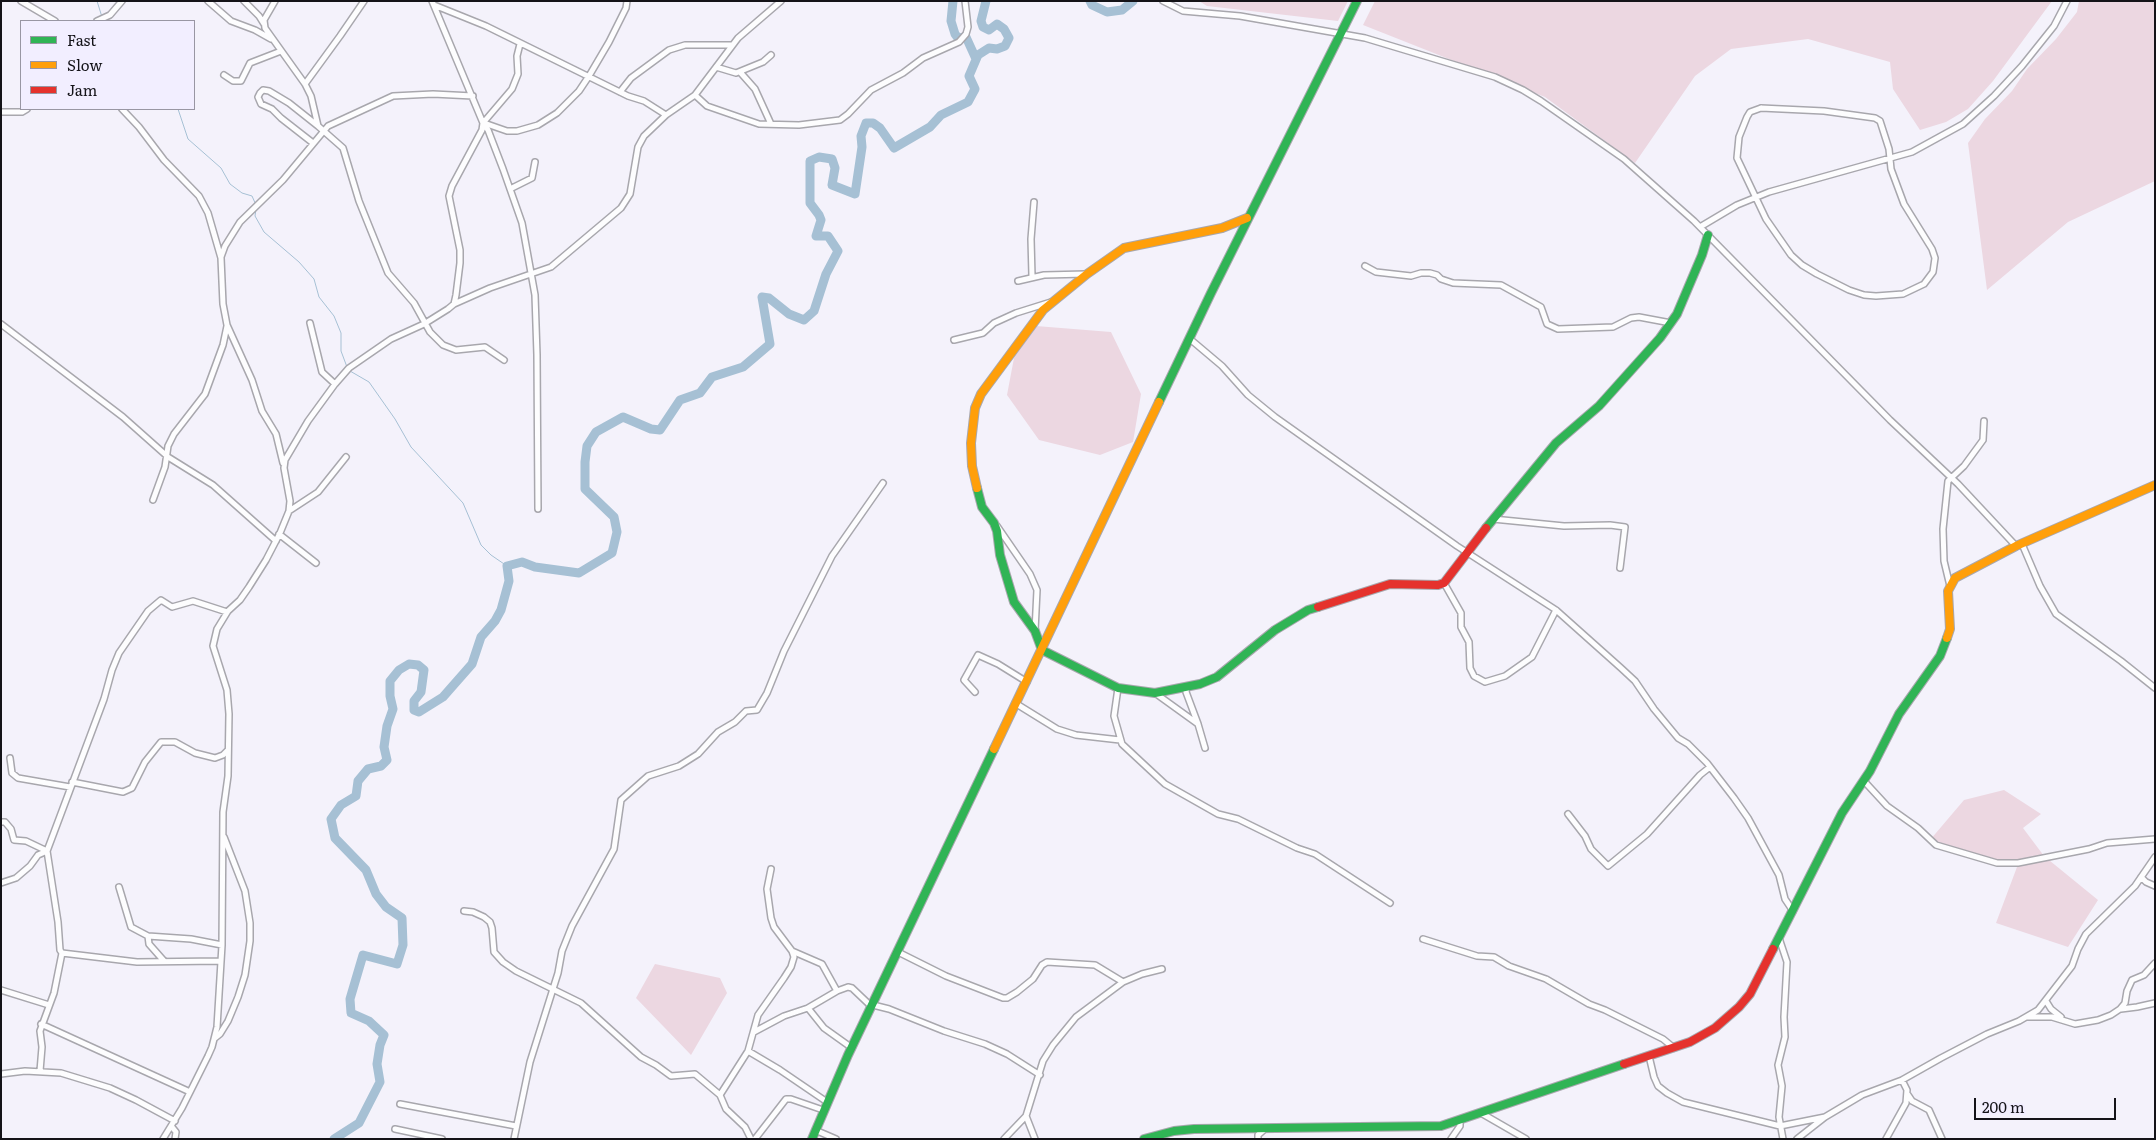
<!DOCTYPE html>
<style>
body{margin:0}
#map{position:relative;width:2156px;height:1140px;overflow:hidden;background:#f4f2fb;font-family:Literata,serif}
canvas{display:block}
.frame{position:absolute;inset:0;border:2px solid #141318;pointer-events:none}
.legend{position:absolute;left:20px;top:20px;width:175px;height:90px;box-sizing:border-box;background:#f2eeff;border:1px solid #9996a3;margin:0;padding:6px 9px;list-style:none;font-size:15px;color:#141318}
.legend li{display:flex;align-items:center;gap:10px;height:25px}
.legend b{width:25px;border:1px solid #9996a3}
.scale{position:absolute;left:1974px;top:1098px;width:142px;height:22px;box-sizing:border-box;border:2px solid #141318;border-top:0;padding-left:6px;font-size:15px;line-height:18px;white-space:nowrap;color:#141318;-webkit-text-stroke:4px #f2eeff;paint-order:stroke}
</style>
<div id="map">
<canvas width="2156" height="1140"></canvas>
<div class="frame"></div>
<ul class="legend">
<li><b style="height:6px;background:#30b455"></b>Fast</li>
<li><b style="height:6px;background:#ff9f0a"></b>Slow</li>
<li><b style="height:6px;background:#e5322d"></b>Jam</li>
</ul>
<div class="scale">200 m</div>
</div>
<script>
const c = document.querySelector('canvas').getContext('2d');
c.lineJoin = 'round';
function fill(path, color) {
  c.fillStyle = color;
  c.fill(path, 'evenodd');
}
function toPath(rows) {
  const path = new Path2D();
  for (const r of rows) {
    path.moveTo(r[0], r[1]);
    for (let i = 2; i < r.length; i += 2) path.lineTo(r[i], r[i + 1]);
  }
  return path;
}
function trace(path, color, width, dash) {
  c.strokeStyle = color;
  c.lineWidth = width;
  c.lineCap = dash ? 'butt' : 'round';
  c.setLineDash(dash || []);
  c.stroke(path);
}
const green = toPath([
 [1199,1,1348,1,1338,21,1207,6],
 [1375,1,2052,1,1993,81,1968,109,1946,122,1920,130,1893,89,1890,62,1808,39,1731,49,1695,76,1635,163,1545,97,1363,25],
 [2079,1,2155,1,2155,181,2068,222,1987,290,1968,143,1985,119,2012,91,2027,69,2056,39,2077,12],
 [1036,326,1111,332,1141,394,1133,442,1100,455,1039,440,1007,395,1014,358],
 [2004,790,2041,814,2023,828,2044,856,2098,900,2068,947,1996,923,2017,867,1955,852,1930,840,1964,800],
 [655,964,720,978,727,993,691,1055,636,998]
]);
const stream = toPath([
 [97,1,102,17],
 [178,109,188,139,221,168,230,184,242,193,252,196,256,205],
 [256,209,255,216,264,232,299,262,314,279,319,297,334,316,341,333,341,351,347,367],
 [350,371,369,382,395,419,411,447,463,503,481,545,491,555,507,566]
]);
const river = toPath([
 [953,1,951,21,955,34,958,38,966,37,976,59],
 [1090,1,1092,5,1107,12,1122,10,1133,1],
 [334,1139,359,1123,380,1082,377,1064,380,1045,384,1035,369,1021,351,1013,350,999,363,955,397,964,403,945,402,918,386,907,376,894,366,870,335,838,331,819,341,805,356,796,358,781,368,769,381,766,387,760,384,747,387,726,393,709,390,696,390,681,399,670,409,664,418,665,424,670,421,692,414,701,414,710,419,712,443,697,472,664,481,637,495,621,501,610,509,581,507,566,522,562,535,567,579,573,612,553,617,532,614,517,585,489,585,462,587,446,596,432,623,417,651,429,660,430,680,400,700,393,712,377,743,367,770,344,762,297,769,298,789,314,804,320,814,311,826,274,838,251,828,236,816,236,821,220,819,215,810,203,810,161,819,157,832,159,835,168,832,185,855,194,862,147,861,136,866,123,873,123,880,128,894,148,930,127,941,115,968,102,975,89,969,76,978,55,989,48,997,49,1005,46,1009,38,1004,29,997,24,989,30,983,27,981,21,986,1]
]);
const street = toPath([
 [21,1,55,21],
 [208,1,231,21,255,30,271,39],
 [244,1,259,16,264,24],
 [275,1,264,20,265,28,305,84,311,96,318,126,343,148,359,201,388,273,414,303,430,332,443,345,456,350,485,347,504,360],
 [1163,1,1183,11,1240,16,1365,38,1495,77,1523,90,1541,101,1624,159,1694,221,1890,420,1958,484,2016,546],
 [434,5,486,26,628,96,644,101,666,115],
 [97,21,110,15,122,1],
 [716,67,736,73,763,62,771,55],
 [740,72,755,89,771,124],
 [224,75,233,81,241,81,250,63,281,51],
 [305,84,340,36,364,1],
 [620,92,631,78,669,50,685,45,732,45],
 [695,95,707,106,759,124,799,125,840,120,848,114,871,90,903,73,923,58,959,42,966,34,968,27,965,1],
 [1761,108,1824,111,1875,118,1880,121,1889,149,1891,169,1904,204,1932,249,1935,258,1933,272,1924,284,1903,294,1876,296,1864,295,1849,290,1817,274,1802,265,1791,255,1766,219,1737,158,1739,137,1747,117,1750,112,1761,108],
 [122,109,139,127,164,160,199,196,208,213,221,258,223,304,227,325,252,380,262,411,276,434,283,463],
 [1,112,22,112,27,109],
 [483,123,488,130,503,169,522,223,535,295,537,355,538,509],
 [483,123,512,89,518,74,517,56,520,44],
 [484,123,507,131,517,131,538,125,557,113,579,91,589,76,609,42,626,8,627,1],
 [313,143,281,118,272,109,261,104,258,97,260,93,263,90,269,91,289,103,318,126],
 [510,189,532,178,535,162],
 [1700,227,1737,205,1769,192,1912,152,1963,124,1994,96,2022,66,2054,26,2067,1],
 [221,257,225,246,240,222,283,180,328,126,393,96,433,94,473,96],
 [1365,266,1376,272,1411,276,1421,273,1430,273,1437,275,1441,279,1453,283,1501,285,1541,307,1547,324,1558,329,1613,327,1631,318,1639,317,1671,323],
 [1032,276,1031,239,1034,202],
 [1018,281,1044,275,1086,274],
 [454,304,490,288,551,267,621,208,630,194,638,147,644,136,666,115,695,95,738,38,781,1],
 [310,323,322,372,335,384],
 [1,324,123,417,168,457,213,485,276,541],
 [1190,339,1222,366,1248,395,1275,417,1457,546,1556,610,1621,668,1635,681,1654,709,1678,738,1688,744,1707,763,1734,798,1748,818,1779,875,1785,899,1793,911],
 [954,340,983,333,994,323,1016,313,1051,302],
 [153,500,165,467,168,446,174,434,205,394,223,345,227,326],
 [289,511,318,492,346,457],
 [1493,519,1564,526,1610,525,1625,527,1620,568],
 [997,526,1030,574,1037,590,1035,631],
 [279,534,316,563],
 [2022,544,2040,586,2056,614,2121,661,2155,688],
 [1444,583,1461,613,1461,627,1469,642,1470,668,1474,676,1485,682,1505,676,1532,657,1556,610],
 [1950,586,1944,561,1943,529,1948,481,1964,466,1983,440,1984,421],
 [1187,687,1186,692,1198,724],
 [1118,688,1114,716,1122,744,1165,784,1218,814,1238,819,1297,848,1315,854,1390,903],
 [975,692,964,680,978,655,998,664,1027,682],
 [1155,693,1198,724,1205,748],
 [1015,703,1057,729,1076,735,1120,740],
 [10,758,12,773,18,778,70,787],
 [1864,781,1887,806,1918,828,1936,845,1997,863,2018,863,2089,849,2107,843,2155,839],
 [72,782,123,792,132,788,145,762,161,742,175,742,195,753,215,758,223,755,228,750],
 [1568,814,1585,836,1591,849,1608,866,1647,834,1700,775,1710,767],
 [1,822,5,822,11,829,14,840,26,841,47,851],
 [2141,877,2146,882,2155,886],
 [1,883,16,878,30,866,38,855,47,851],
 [119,887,131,927,148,936,149,944,164,961],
 [464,911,473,912,484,917,490,922,492,928,494,952,503,962,516,971,581,1003,641,1057,656,1065,671,1076,695,1074,720,1095,748,1051,758,1015,784,978,791,967,794,957,792,951,774,927,771,918,767,889,771,869],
 [148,936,191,939,222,945],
 [1779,938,1787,962,1784,1017,1785,1037,1778,1065,1782,1086,1779,1117,1783,1139],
 [1423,939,1477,956,1494,957,1509,966,1546,979,1589,1004,1605,1010,1663,1039,1674,1048],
 [792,951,822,964,837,991],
 [898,952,946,976,1003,998,1007,998,1017,992,1033,979,1042,965,1047,962,1095,965,1123,982,1142,974,1162,969],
 [221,961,137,962,62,953,60,950,58,922,47,851,104,699,112,670,119,653,148,611,161,600,172,607,193,601,227,612],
 [1,990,49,1005],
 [2046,1001,2051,1009,2061,1017],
 [873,1005,889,1009,944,1031,985,1044,1007,1054,1040,1075],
 [808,1008,837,991,848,987,852,988,872,1007],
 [2121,1009,2137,1007,2155,1003],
 [2027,1017,2052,1017,2075,1024,2098,1020,2111,1015,2120,1009,2125,1003,2127,991,2132,980,2144,975,2155,963],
 [41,1024,190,1092],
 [754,1032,784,1016,808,1008,824,1028,852,1048],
 [215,1038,220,1034,228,1021,238,997,245,975,250,941,250,923,245,891,224,837],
 [748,1051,780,1070,827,1102],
 [1649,1056,1654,1077,1658,1086,1667,1093,1683,1102,1780,1126,1825,1117,1862,1095,1902,1080,1941,1058,1987,1034,2019,1021,2038,1010,2072,966,2078,949,2086,934,2135,886,2155,857],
 [40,1071,42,1047,40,1031,54,993,62,953],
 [1,1074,25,1071,61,1073,110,1088,136,1100,175,1121],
 [720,1095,726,1109,745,1127,751,1139],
 [1908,1095,1912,1101,1929,1110,1942,1139],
 [400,1104,516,1126],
 [1481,1113,1526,1139],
 [172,1127,176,1132,175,1139],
 [395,1129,442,1139],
 [815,1130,836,1139],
 [163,1139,182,1108,208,1056,212,1047,217,1027,222,945,223,812,228,776,229,714,227,690,213,646,217,629,228,611,240,600,249,587,266,560,280,533,289,511,290,501,284,468,285,460,308,421,335,384,349,368,391,339,424,324,448,309,454,304,456,295,460,263,460,250,449,196,452,186,482,130,483,123,432,1],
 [514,1139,530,1062,558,973,562,951,572,926,614,849,621,800,648,776,679,766,698,754,718,732,735,722,746,711,757,710,767,693,784,651,832,556,883,483],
 [755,1139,786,1099,791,1099,823,1110],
 [1004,1139,1026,1116],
 [1035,1139,1026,1116,1043,1061,1053,1045,1076,1017,1123,982],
 [1258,1139,1258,1135,1266,1128],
 [1451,1139,1460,1126,1460,1120],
 [1797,1139,1825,1117],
 [1886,1139,1906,1103,1907,1090,1902,1080]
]);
const fast = toPath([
 [1159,402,1211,293,1357,1],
 [977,488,982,507,994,523,997,531,1000,555,1014,602,1035,631,1042,650,1118,688,1155,693,1200,684,1217,677,1275,630,1308,610,1318,607],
 [1486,528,1556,443,1599,406,1660,338,1677,314,1702,255,1708,235],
 [1773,949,1842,813,1870,771,1899,714,1940,656,1947,638],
 [812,1139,848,1055,994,749],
 [1144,1139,1174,1131,1194,1129,1441,1126,1624,1064]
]);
const slow = toPath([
 [977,488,972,466,971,443,975,408,981,394,1043,310,1087,274,1124,248,1222,228,1247,218],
 [1947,638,1950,629,1948,591,1955,578,2016,546,2155,485],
 [994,749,1159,402]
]);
const jam = toPath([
 [1318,607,1390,584,1438,585,1444,583,1486,528],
 [1624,1064,1690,1042,1715,1028,1739,1007,1750,994,1773,949]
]);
fill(green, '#ecd7e1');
trace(stream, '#a6c0d4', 1);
trace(river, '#a6c0d4', 9);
trace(street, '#a8a7ad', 8);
trace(fast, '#a8a7ad', 10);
trace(slow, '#a8a7ad', 10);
trace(jam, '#a8a7ad', 10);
trace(street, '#fdfdfe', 5);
trace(fast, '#30b455', 8);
trace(slow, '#ff9f0a', 8);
trace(jam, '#e5322d', 8);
</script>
